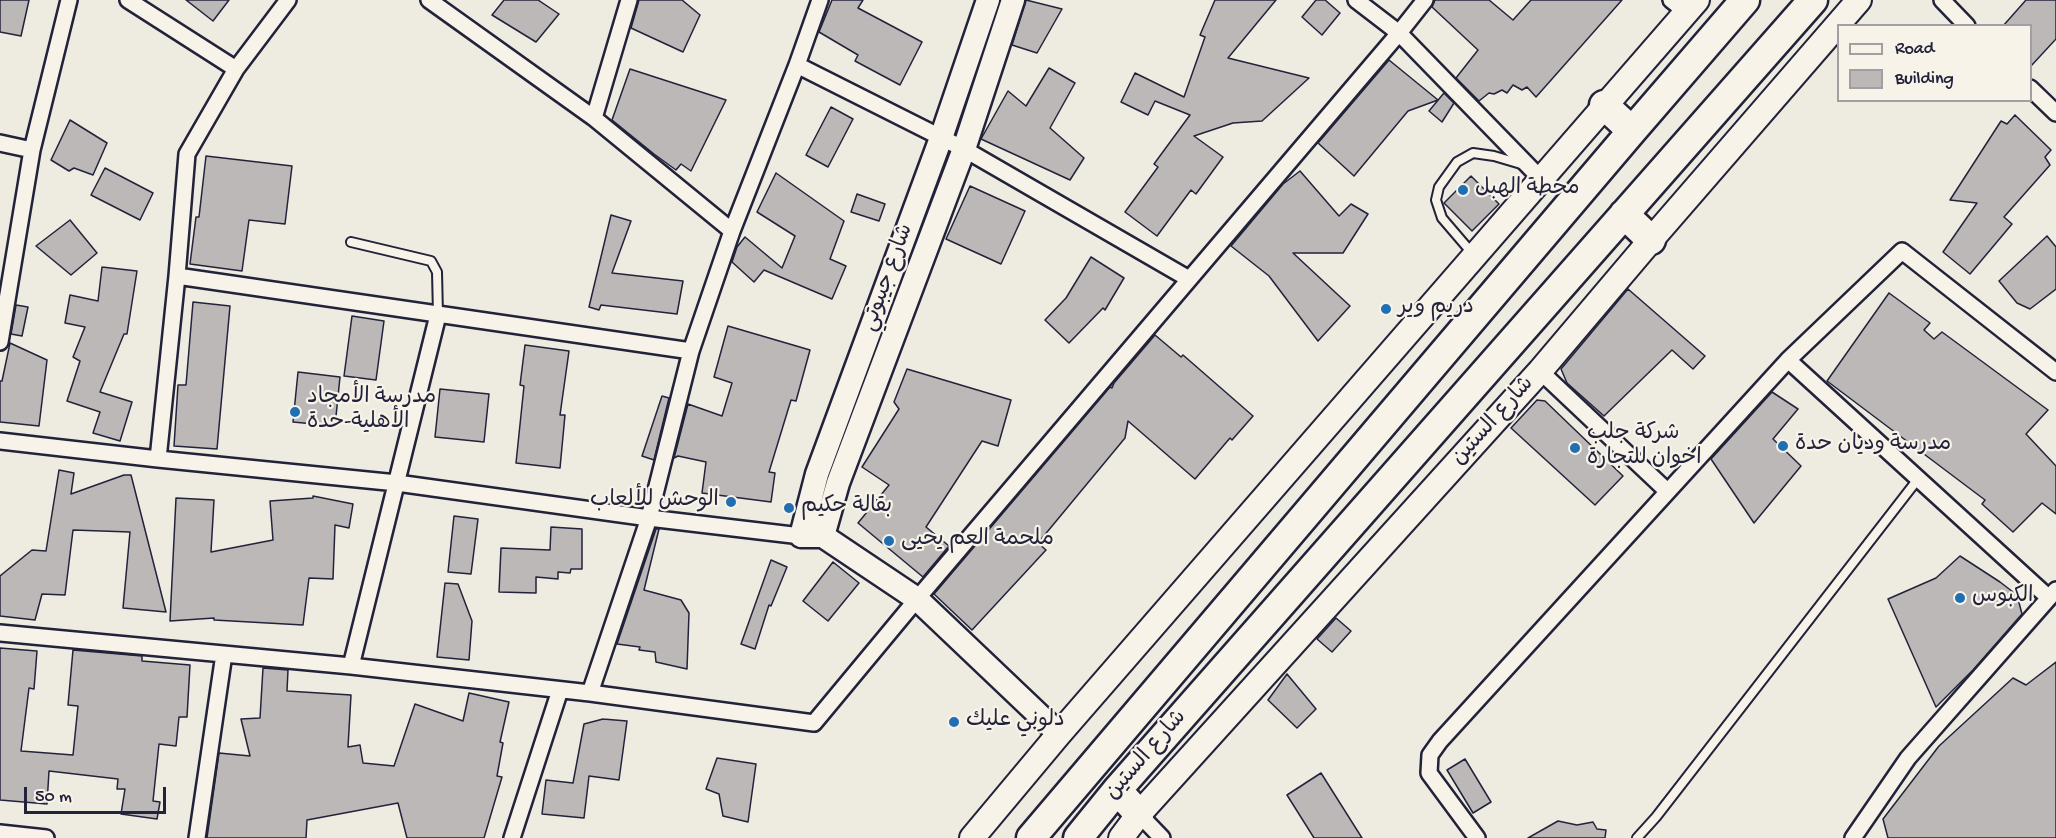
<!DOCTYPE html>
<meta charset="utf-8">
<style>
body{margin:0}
#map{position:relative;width:2056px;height:838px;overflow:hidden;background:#eeebe1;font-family:"Gochi Hand",sans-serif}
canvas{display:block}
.legend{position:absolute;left:1837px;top:24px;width:195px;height:78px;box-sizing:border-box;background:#f7f3e8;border:2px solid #a29fa3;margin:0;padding:8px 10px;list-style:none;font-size:18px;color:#22223b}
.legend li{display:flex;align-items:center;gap:12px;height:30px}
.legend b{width:30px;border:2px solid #a29fa3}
.scale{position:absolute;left:24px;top:787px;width:142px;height:27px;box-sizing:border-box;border:3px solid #22223b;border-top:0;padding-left:8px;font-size:18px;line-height:21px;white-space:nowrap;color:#22223b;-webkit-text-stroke:4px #f7f3e8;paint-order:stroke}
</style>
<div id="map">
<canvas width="2056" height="838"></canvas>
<ul class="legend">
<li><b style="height:8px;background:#f7f3e8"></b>Road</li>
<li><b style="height:16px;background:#bbb8b7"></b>Building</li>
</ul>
<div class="scale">50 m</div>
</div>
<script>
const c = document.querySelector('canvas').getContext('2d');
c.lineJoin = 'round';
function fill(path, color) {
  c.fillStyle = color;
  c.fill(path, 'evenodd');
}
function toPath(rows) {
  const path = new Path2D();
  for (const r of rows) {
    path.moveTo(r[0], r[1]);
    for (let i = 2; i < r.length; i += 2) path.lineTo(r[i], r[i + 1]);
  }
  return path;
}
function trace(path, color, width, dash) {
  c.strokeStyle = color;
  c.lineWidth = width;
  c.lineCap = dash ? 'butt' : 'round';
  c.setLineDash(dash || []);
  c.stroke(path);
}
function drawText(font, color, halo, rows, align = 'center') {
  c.font = font + ' "Gochi Hand","Playpen Sans Arabic",sans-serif';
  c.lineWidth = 4.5;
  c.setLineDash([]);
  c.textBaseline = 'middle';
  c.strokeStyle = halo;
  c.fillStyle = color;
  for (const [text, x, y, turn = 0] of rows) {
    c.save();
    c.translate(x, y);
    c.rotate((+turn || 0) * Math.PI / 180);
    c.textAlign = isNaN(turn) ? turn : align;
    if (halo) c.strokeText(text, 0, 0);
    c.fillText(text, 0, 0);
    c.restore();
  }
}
const building = toPath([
 [0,0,29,0,21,36,0,32,0,0],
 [186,0,229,0,213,21,186,0],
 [504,0,538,0,559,14,536,42,492,15,504,0],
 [639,0,682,0,700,15,683,52,631,28,639,0],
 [832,0,863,0,858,8,922,42,900,85,855,61,858,55,819,32,832,0],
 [1026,0,1062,9,1037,53,1012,45,1026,0],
 [1215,0,1276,0,1228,58,1309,78,1262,121,1233,123,1194,136,1223,157,1196,194,1191,190,1157,236,1125,212,1158,167,1154,164,1190,115,1155,101,1148,115,1121,102,1135,73,1184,97,1205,37,1200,35,1215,0],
 [1316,0,1325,0,1340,13,1322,35,1302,17,1316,0],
 [1435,0,1489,0,1513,20,1531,0,1622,0,1536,97,1527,87,1522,90,1513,85,1507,93,1502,90,1494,94,1489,93,1479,101,1456,78,1478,50,1432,7,1435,0],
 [2026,0,2056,0,2056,39,2031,66,2031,26,2003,26,2026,0],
 [1389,60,1438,100,1408,111,1354,176,1318,143,1389,60],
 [1049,68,1075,83,1050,128,1084,158,1070,180,981,139,1008,91,1026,106,1049,68],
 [630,69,726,100,691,171,681,164,676,170,654,154,612,120,630,69],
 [1444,93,1454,103,1442,122,1429,111,1444,93],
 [831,107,853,119,828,167,806,155,831,107],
 [2015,115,2051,150,2045,157,2050,165,2004,217,2012,224,1970,274,1943,252,1977,203,1950,200,2001,121,2007,124,2015,115],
 [70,120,107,143,93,175,74,168,69,171,51,160,70,120],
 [206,156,292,166,285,224,249,220,242,271,190,264,196,217,199,217,206,156],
 [105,168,153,193,140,220,91,195,105,168],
 [1300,171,1339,216,1351,204,1368,214,1343,253,1293,253,1350,306,1318,341,1269,276,1231,246,1283,184,1300,171],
 [776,173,844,221,830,259,846,266,832,299,764,270,754,282,732,262,737,247,745,237,782,268,795,236,757,212,776,173],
 [1471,176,1499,204,1472,231,1444,203,1471,176],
 [970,186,1025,211,1001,264,946,239,970,186],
 [857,194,885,204,879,221,851,212,857,194],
 [611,215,631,221,612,273,683,281,677,314,601,305,599,310,589,307,611,215],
 [70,220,97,253,71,275,36,246,70,220],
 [2047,236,2056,247,2056,289,2030,309,2017,303,1999,281,2047,236],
 [1091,257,1124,278,1105,310,1103,308,1069,343,1045,320,1066,298,1091,257],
 [102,267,137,271,127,334,124,334,100,392,132,402,120,441,93,433,100,412,67,401,80,361,73,357,85,327,65,323,70,295,98,301,102,267],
 [1628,289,1705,356,1693,369,1672,350,1604,416,1567,383,1561,369,1628,289],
 [1889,293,1930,323,1924,330,1934,339,1942,332,2048,410,2026,434,2056,466,2056,514,2042,503,2013,532,1982,504,1985,500,1827,381,1889,293],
 [193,302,230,306,217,449,174,446,178,385,186,385,193,302],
 [16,305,28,307,22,336,11,334,16,305],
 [352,316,384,321,376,380,344,376,352,316],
 [728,326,810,350,796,401,791,400,769,472,775,473,771,502,702,493,706,462,678,456,674,458,688,404,722,416,732,383,714,377,728,326],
 [1155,335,1181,357,1183,355,1253,416,1232,440,1230,438,1195,479,1128,421,1125,438,1038,543,1046,550,972,630,934,594,1110,387,1112,388,1114,383,1155,335],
 [10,343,47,360,39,426,0,422,0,381,2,381,10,343],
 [525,345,569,351,560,415,565,415,560,468,516,463,524,386,520,385,525,345],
 [907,369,1011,400,998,446,982,441,926,527,949,546,923,577,858,523,889,485,862,467,899,409,894,402,907,369],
 [298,372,340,377,335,426,293,422,298,372],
 [440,389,489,394,484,442,435,437,440,389],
 [1772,392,1798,409,1773,439,1801,466,1754,523,1711,459,1772,392],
 [662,396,669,398,654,460,642,456,662,396],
 [1537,400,1545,401,1623,476,1595,505,1511,428,1537,400],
 [59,470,74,473,71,494,124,475,131,475,166,612,123,608,130,532,73,530,65,595,42,594,35,620,0,616,0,576,32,550,46,551,59,470],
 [313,496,353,504,349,528,335,525,333,579,309,578,303,625,214,620,214,618,170,621,176,498,214,500,211,552,273,540,270,501,313,498,313,496],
 [454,516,478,519,471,574,448,572,454,516],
 [551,527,582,529,582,569,571,569,570,573,558,572,558,579,536,577,536,593,499,592,501,548,550,550,551,527],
 [656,529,659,529,644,590,681,600,689,613,687,669,656,662,655,652,639,650,640,647,617,644,656,529],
 [1960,556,2000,582,2017,595,2022,614,1973,670,1936,707,1888,599,1936,578,1960,556],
 [771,560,787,567,771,606,769,605,755,649,741,644,771,560],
 [833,562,859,583,828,621,803,601,833,562],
 [445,583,458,584,472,621,469,660,437,657,445,583],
 [1336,618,1351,631,1332,652,1317,639,1336,618],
 [0,648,37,651,34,689,29,688,21,751,73,755,78,706,68,705,73,650,142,656,142,661,190,665,187,717,179,717,176,746,159,744,153,801,160,802,157,819,121,814,125,789,117,789,118,779,49,771,47,804,0,800,0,648],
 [2056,662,2056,838,1888,838,1883,819,1939,746,2013,678,2026,685,2056,662],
 [263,668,288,670,287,691,351,695,348,747,360,745,363,763,394,766,415,704,463,721,469,693,509,702,500,742,503,743,497,776,502,777,484,838,407,838,398,803,307,820,306,838,207,838,219,753,250,756,241,719,260,718,263,668],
 [1287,674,1316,709,1297,728,1268,700,1287,674],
 [603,719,627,721,619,780,589,776,584,818,542,814,546,780,573,783,584,724,603,719],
 [717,758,756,764,748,822,723,816,719,794,706,789,717,758],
 [1465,759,1491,802,1473,813,1447,770,1465,759],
 [1321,773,1362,838,1314,838,1287,795,1321,773],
 [1558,821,1577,825,1593,822,1597,829,1606,830,1605,838,1528,838,1558,821]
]);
const lane = toPath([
 [351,242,431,261,437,272,438,315],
 [1472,253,1442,218,1436,200,1439,187,1457,162,1473,153,1494,156,1521,164],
 [1637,838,1656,817,1918,479]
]);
const street = toPath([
 [128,0,236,69],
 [429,0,594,118,732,231],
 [1356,0,1399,33,1542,180],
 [1671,0,1686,12],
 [1942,0,1967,26],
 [797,65,964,149,1189,279],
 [2030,88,2056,113],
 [594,118,629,0],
 [0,143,32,150],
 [177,276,691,351],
 [0,342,32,150,69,0],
 [1788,360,2049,598],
 [1540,371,1667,491],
 [0,441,158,459,397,483,649,518,801,536],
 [158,459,177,276,187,154,236,69,288,0],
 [0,633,351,666,590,693,814,723,917,599,1399,33,1425,0],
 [351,666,438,315],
 [590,693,649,518,691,351,732,231,797,65,820,0],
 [1139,814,1162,838],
 [0,833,46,838],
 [197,838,224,654],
 [512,838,560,690],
 [1477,838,1429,773,1430,755,1440,741,1788,360,1902,251,2056,372],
 [1853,838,1908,758,2056,590]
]);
const secondary = toPath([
 [988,0,941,138,817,474,801,536,823,536,917,599,1059,734],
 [823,536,838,483,964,149,1013,0]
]);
const primary = toPath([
 [972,838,1059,734,1697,0],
 [1121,838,1139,814,1540,371,1651,240,1859,0]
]);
const highway = toPath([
 [1604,105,1632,131],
 [1624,214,1651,240],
 [1117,790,1139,814],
 [1031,838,1632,131,1745,0],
 [1078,838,1117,790,1813,0]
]);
const markers = [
 [1463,190,6,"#1f6fb2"],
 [1386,309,6,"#1f6fb2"],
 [295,412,6,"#1f6fb2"],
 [1783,446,6,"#1f6fb2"],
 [1575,448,6,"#1f6fb2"],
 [731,502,6,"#1f6fb2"],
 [789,508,6,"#1f6fb2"],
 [889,541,6,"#1f6fb2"],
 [1960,598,6,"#1f6fb2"],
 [954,722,6,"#1f6fb2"]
];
const poiNames = [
 ["محطة الهبل",1475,190],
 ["دريم وير",1398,309],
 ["مدرسة الأمجاد",307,399],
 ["الأهلية-حدة",307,424],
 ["شركة جلب",1587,435],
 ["اخوان للتجارة",1587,460],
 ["مدرسة وديان حدة",1795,446],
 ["الوحش للألعاب",719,502,"right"],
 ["بقالة حكيم",801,508],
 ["ملحمة العم يحيى",901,541],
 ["الكبوس",1972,598],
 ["دلوني عليك",966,722]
];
const streetNames = [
 ["شارع جيبوتي",889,278,-70],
 ["شارع الستين",1494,422,-48],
 ["شارع الستين",1147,756,-49]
];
fill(building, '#bbb8b7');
trace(building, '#22223b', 1.5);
trace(lane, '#22223b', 12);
trace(street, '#22223b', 20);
trace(secondary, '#22223b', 27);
trace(primary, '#22223b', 28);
trace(highway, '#22223b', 33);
trace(lane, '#f7f3e8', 8);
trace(street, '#f7f3e8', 15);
trace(secondary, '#f7f3e8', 22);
trace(primary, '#f7f3e8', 24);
trace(highway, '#f7f3e8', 28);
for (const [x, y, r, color] of markers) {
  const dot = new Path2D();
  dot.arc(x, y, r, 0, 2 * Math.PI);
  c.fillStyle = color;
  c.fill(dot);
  trace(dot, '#f7f3e8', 2);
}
drawText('22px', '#22223b', '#f7f3e8', poiNames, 'left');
drawText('22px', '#22223b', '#f7f3e8', streetNames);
</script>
